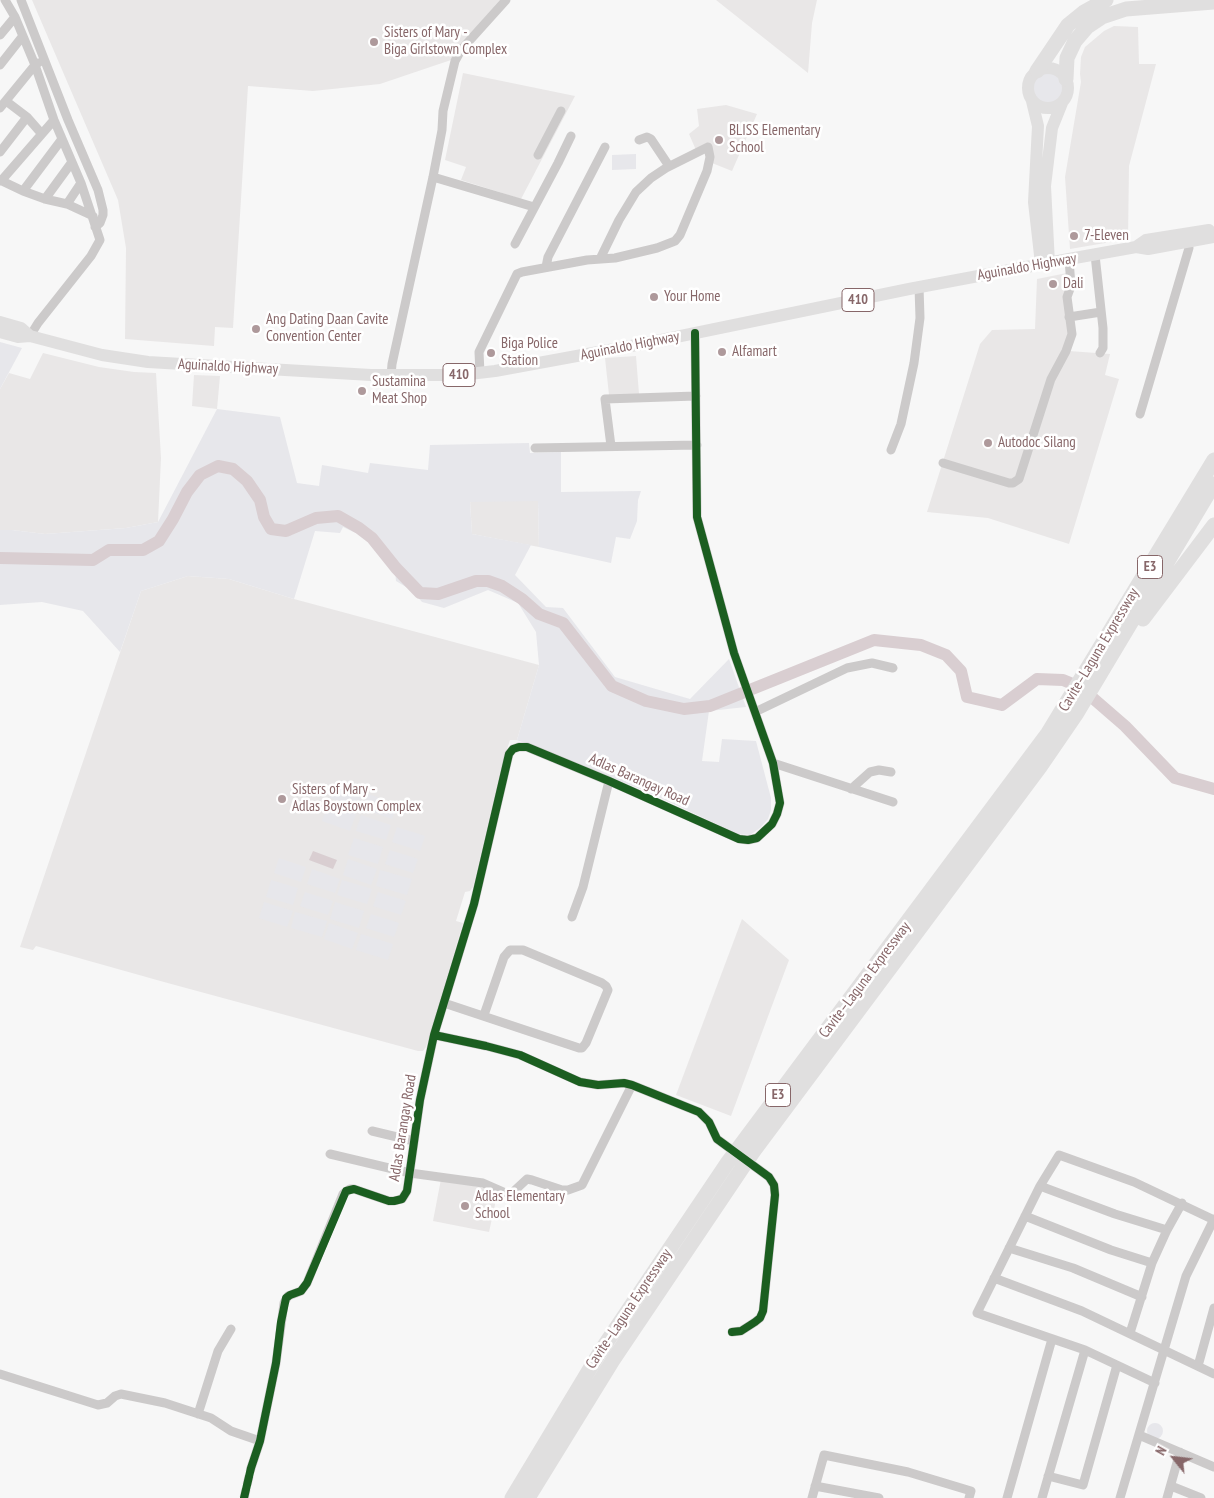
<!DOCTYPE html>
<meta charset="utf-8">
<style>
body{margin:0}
#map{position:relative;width:1214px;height:1498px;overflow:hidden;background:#f7f7f7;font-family:"PT Sans Narrow",sans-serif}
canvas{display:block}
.north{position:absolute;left:1149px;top:1433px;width:50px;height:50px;-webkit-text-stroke:4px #fff;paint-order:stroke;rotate:299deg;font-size:14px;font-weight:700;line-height:20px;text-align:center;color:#876769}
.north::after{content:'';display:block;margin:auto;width:18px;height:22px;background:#876769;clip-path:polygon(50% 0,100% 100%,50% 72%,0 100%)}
</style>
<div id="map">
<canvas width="1214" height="1498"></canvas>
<div class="north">N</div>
</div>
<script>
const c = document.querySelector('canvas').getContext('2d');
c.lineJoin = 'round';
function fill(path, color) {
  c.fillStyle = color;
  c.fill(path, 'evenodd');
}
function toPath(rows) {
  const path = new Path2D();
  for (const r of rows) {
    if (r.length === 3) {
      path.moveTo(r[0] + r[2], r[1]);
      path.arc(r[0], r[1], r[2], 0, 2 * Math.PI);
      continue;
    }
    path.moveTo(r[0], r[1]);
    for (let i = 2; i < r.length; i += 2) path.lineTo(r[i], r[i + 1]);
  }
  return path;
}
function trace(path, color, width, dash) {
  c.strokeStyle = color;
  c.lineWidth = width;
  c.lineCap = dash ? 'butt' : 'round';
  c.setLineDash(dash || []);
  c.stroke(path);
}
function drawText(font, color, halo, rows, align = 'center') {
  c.font = font + ' "PT Sans Narrow",sans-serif';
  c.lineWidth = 5;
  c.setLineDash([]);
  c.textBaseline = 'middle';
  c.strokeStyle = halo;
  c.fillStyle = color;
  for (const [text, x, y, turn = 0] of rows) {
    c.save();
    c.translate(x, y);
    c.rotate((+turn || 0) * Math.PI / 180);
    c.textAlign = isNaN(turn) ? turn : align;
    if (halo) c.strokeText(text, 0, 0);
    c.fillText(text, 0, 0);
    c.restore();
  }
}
const built = toPath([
 [32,0,500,0,457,48,451,60,380,84,313,91,248,86,233,328,215,327,214,346,125,339,126,248,118,200],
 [716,0,817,0,812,23,808,73],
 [1114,26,1138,27,1139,64,1156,64,1129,166,1128,239,1117,239,1111,242,1070,249,1065,177,1081,82,1080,74,1081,57,1085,47,1104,31],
 [463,73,575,96,521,199,461,180,466,167,445,160],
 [726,105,757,114,732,171,712,163,709,146,696,150,689,134,699,126,697,109],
 [1072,272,1069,351,1110,354,1105,375,1119,379,1069,544,988,518,927,512,980,344,992,330,1035,329,1037,279],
 [43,353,99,367,134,372,156,373,161,458,158,522,126,528,45,534,12,530,0,530,0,389,9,373,30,379],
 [636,356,639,394,609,395,605,358],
 [194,375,220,376,217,409,192,406],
 [470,501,538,501,539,547,472,534],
 [188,576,229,579,294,599,539,665,517,740,510,740,501,768,473,887,470,891,465,892,456,921,463,923,426,1047,423,1051,418,1051,164,982,36,946,33,950,20,947,141,591],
 [742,919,789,960,731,1116,676,1095],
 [441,1179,498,1191,489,1232,433,1221]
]);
const green = toPath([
 [1048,88,15],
 [636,154,636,169,612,170,612,155],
 [0,342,22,348,0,389],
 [217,409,280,417,297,483,319,486,322,465,368,473,370,463,428,470,430,445,529,443,530,453,561,452,561,492,641,491,638,500,637,521,630,539,616,537,611,563,539,547,538,501,470,502,472,534,531,545,515,575,546,607,563,608,615,677,690,699,729,659,746,707,709,711,702,761,719,762,722,739,756,741,771,798,771,810,768,819,760,828,750,835,738,834,650,793,517,740,539,665,536,632,518,603,488,590,444,608,422,602,411,590,396,581,395,571,386,564,364,537,343,527,340,533,315,531,294,599,229,579,188,576,141,591,120,652,83,611,42,602,0,605,0,530,12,530,45,534,126,528,158,522],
 [335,784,362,793,358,807,330,798],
 [368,794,397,804,392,819,363,809],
 [328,804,356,814,350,831,322,821],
 [361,815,391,825,386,840,356,831],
 [397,827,425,836,420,851,392,842],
 [354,838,383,847,378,864,348,855],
 [390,850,418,859,413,873,385,864],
 [279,858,306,867,301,882,274,873],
 [348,859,377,869,371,885,343,875],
 [312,869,340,879,335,893,307,884],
 [380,870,412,879,407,895,376,886],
 [271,880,298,888,293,905,266,897],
 [342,880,372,889,367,904,337,895],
 [305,892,333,901,328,915,300,906],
 [378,892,406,901,401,915,373,906],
 [264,902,293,911,287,927,259,918],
 [335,902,364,911,359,928,330,919],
 [295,912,327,921,322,937,291,928],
 [371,914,399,923,394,937,366,928],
 [329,923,358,933,352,949,324,939],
 [361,934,393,944,388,960,356,950],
 [1155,1431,8]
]);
const water = toPath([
 [313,851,337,860,333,869,309,860]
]);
const river = toPath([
 [0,558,93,560,109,550,143,550,159,541,173,519,187,492,200,475,218,466,233,469,247,481,260,500,264,517,271,529,286,531,316,518,338,516,359,528,372,538,396,568,420,593,438,594,476,581,488,581,502,586,522,599,539,614,563,623,612,686,646,701,684,709,710,706,874,640,921,645,946,655,961,671,967,697,1002,705,1037,679,1063,680,1080,687,1125,726,1175,778,1214,789]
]);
const streetTunnel = toPath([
 [244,1498,251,1468]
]);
const street = toPath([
 [5,0,15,17,35,65,54,120,81,183,100,240,91,256,38,323,30,336],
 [21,0,68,120,98,190,103,210,103,215,100,223,95,227],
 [0,35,15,17],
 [0,65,22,37],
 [6,101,27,117,41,133],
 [0,108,35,65,38,63],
 [639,140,647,137,651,139,669,166],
 [0,152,27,117],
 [538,155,561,111],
 [433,177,534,207],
 [0,180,23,191,45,199,67,204,93,216],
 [1,181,54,120],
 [23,191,62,139],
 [45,199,72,162],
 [67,204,81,183],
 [515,244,558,163,571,136],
 [1095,255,1103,328,1103,348,1100,353],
 [546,267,548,257,605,147],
 [1069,317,1101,312],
 [480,373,479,352,517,274,522,272,587,260,615,258,657,248,675,241,680,235,707,171,710,157,708,147,666,168,651,178,636,192,619,220,600,259],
 [391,376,392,364,433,177,442,130,443,111,455,61,461,50,506,0],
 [1140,414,1189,248,1187,243],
 [611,446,605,399,696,396],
 [535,448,697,445],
 [891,450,901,424,914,363,920,318,919,287],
 [943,463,1009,483,1013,483,1019,479,1051,379,1066,351,1072,334,1067,297,1071,286,1069,259],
 [755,712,847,668,872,663,893,668],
 [773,763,893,802],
 [851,789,870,772,879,770,891,772],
 [572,917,583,887,609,781],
 [444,1003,579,1048,582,1048,586,1043,608,990,606,986,602,983,523,950,510,950,504,957,484,1015],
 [434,1035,486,1046,520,1055,580,1082,598,1085,624,1083,632,1085,699,1112,709,1122,717,1139,769,1177,774,1185,775,1195,763,1311,760,1318,755,1322,741,1331,732,1332],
 [372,1131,414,1141],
 [330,1154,410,1173,483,1183,508,1194,513,1192,527,1179,532,1180,562,1190,568,1190,582,1185,632,1085],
 [1040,1186,1115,1214,1167,1230],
 [1025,1216,1111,1250,1152,1263],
 [1009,1248,1073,1268,1142,1297],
 [994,1278,1082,1311,1214,1374],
 [1130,1333,1152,1263,1167,1230,1182,1203],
 [1198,1366,1214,1308],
 [0,1374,98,1405,107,1403,115,1396,121,1394,165,1403,211,1418,231,1431,260,1441],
 [1155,1383,1085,1350,977,1313,1040,1186,1059,1155,1134,1182,1214,1220],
 [198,1414,218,1351,231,1329],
 [1139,1435,1214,1467],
 [251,1468,260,1441,276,1363,284,1303,288,1296,301,1291,307,1283,343,1194,350,1189,354,1189,389,1201,394,1201,402,1199,407,1191,420,1100,434,1035,474,904,509,754,513,749,519,747,527,747,609,781,739,839,748,840,757,838,772,824,777,814,780,803,773,763,734,653,697,517,695,333],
 [1048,1476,1083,1485,1117,1365],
 [815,1486,879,1498],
 [1171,1486,1201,1498],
 [812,1498,824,1455,908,1472,971,1491,969,1498],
 [1007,1498,1052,1339],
 [1042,1498,1085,1350],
 [1120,1498,1186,1276,1214,1219],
 [1167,1498,1180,1452]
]);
const primary = toPath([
 [1048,88,20],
 [1032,101,1038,126,1034,202,1041,264],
 [1136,247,1146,240,1209,230],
 [1049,263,1045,186,1052,128,1062,103],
 [0,322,21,328,30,336],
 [0,332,18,337,30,336,102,355,148,362,371,375,461,375,495,371,642,344,909,289,1069,259,1136,247,1148,249,1214,237]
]);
const highway = toPath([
 [1037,71,1068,25,1084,12,1106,0],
 [1066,79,1067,58,1075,41,1087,27,1102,17,1126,9,1214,2],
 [1143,619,1214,525],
 [512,1498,600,1352,728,1162,1048,733,1214,460],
 [528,1498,613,1360,753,1152,1040,767,1077,713,1214,484]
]);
const cycleway = toPath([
 [434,1035,486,1046,520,1055,580,1082,598,1085,624,1083,632,1085,699,1112,709,1122,717,1139,769,1177,774,1185,775,1195,763,1311,760,1318,755,1322,741,1331,732,1332],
 [244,1498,251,1468,260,1441,276,1363,281,1322,286,1298,290,1295,301,1291,307,1283,346,1191,354,1189,389,1201,394,1201,402,1199,407,1191,420,1100,434,1035,474,904,509,754,513,749,519,747,527,747,609,781,739,839,748,840,757,838,772,824,777,814,780,803,773,763,734,653,697,517,695,333]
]);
const markers = [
 [374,42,5,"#ae999b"],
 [719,140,5,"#ae999b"],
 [1074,236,5,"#ae999b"],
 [1053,284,5,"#ae999b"],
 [654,297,5,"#ae999b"],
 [256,329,5,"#ae999b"],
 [722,352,5,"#ae999b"],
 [491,353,5,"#ae999b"],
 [362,391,5,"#ae999b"],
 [988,443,5,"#ae999b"],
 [282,799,5,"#ae999b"],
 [465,1206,5,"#ae999b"]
];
const shields = [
 [858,300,32],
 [459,375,32],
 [1150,567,25],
 [778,1095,25]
];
const shieldNames = [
 ["410",858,300],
 ["410",459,375],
 ["E3",1150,567],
 ["E3",778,1095]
];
const poiNames = [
 ["Sisters of Mary -",384,33],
 ["Biga Girlstown Complex",384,50],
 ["BLISS Elementary",729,131],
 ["School",729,148],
 ["7-Eleven",1084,236],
 ["Dali",1063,284],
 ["Your Home",664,297],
 ["Ang Dating Daan Cavite",266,320],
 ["Convention Center",266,337],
 ["Biga Police",501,344],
 ["Station",501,361],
 ["Alfamart",732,352],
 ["Sustamina",372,382],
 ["Meat Shop",372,399],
 ["Autodoc Silang",998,443],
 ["Sisters of Mary -",292,790],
 ["Adlas Boystown Complex",292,807],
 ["Adlas Elementary",475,1197],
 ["School",475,1214]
];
const streetNames = [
 ["Aguinaldo Highway",1027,267,-10],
 ["Aguinaldo Highway",630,346,-11],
 ["Aguinaldo Highway",228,367,3],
 ["Cavite–Laguna Expressway",1099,650,-59],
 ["Adlas Barangay Road",639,780,24],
 ["Cavite–Laguna Expressway",865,980,-53],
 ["Adlas Barangay Road",403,1128,-81],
 ["Cavite–Laguna Expressway",629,1309,-56]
];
fill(built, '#e9e7e7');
fill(green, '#e7e7eb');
fill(water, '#d9ced1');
trace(river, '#d9ced1', 12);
trace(streetTunnel, '#dbd3d4', 9, [9, 4.5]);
trace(street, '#cccaca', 9);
trace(primary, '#e0dfdf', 12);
trace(highway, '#e0dfdf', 15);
trace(cycleway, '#1b5e20', 8);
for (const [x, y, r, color] of markers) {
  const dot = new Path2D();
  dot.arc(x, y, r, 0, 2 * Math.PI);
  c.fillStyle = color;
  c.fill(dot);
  trace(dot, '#fff', 2);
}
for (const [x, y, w] of shields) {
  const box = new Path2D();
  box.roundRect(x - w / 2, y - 11.5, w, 23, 4);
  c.fillStyle = '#fff';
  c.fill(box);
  trace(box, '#876769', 1);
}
drawText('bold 14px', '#876769', null, shieldNames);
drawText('15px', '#876769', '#fff', poiNames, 'left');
drawText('15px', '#876769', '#fff', streetNames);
</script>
